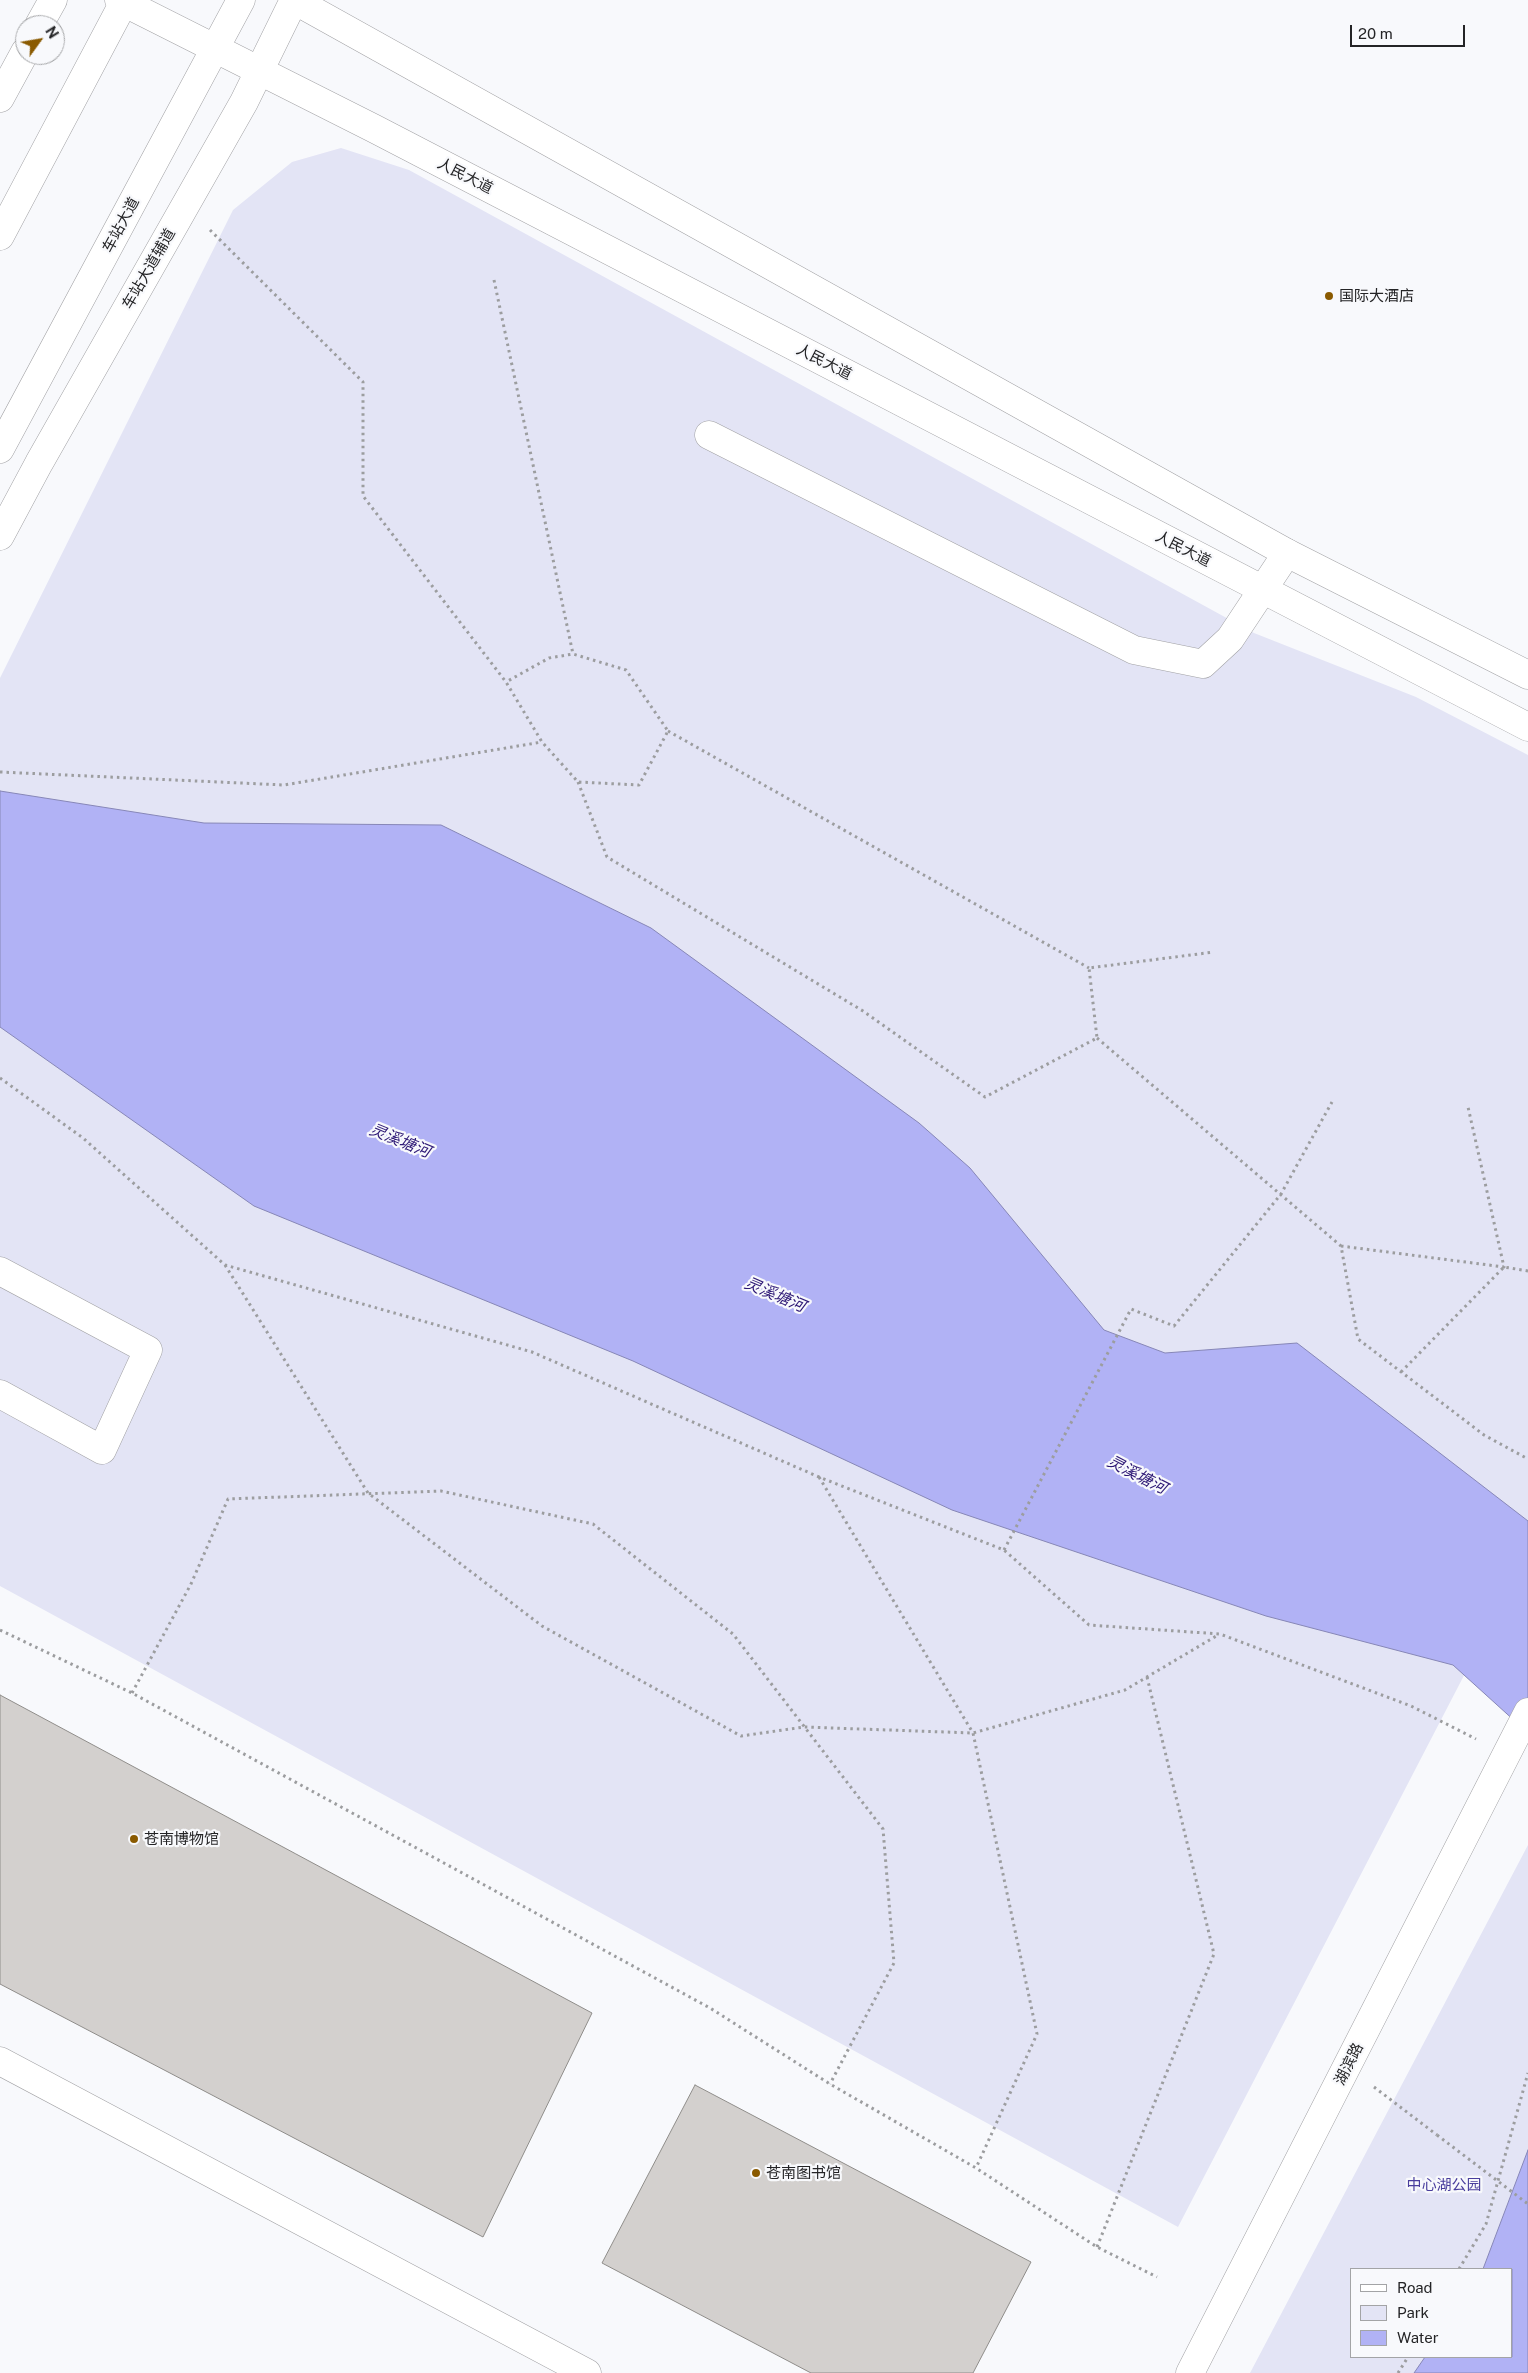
<!DOCTYPE html>
<meta charset="utf-8">
<style>
body{margin:0}
#map{position:relative;width:1528px;height:2373px;overflow:hidden;background:#f8f9fc;font-family:"Public Sans",sans-serif}
canvas{display:block}
.legend{position:absolute;left:1350px;top:2268px;width:162px;height:90px;box-sizing:border-box;background:#f8f9fc;border:1px solid #a3a4a6;margin:0;padding:6px 9px;list-style:none;font-size:15px;color:#242426}
.legend li{display:flex;align-items:center;gap:10px;height:25px}
.legend b{width:25px;border:1px solid #a3a4a6}
.north{position:absolute;left:15px;top:15px;width:50px;height:50px;box-sizing:border-box;background:#f8f9fc;border:1px solid #a3a4a6;border-radius:50%;rotate:58deg;font-size:14px;font-weight:700;line-height:20px;text-align:center;color:#242426}
.north::after{content:'';display:block;margin:auto;width:18px;height:22px;background:#8a5a00;clip-path:polygon(50% 0,100% 100%,50% 72%,0 100%)}
.scale{position:absolute;left:1350px;top:25px;width:115px;height:22px;box-sizing:border-box;border:2px solid #242426;border-top:0;padding-left:6px;font-size:15px;line-height:18px;white-space:nowrap;color:#242426;-webkit-text-stroke:4px #f8f9fc;paint-order:stroke}
</style>
<div id="map">
<canvas width="1528" height="2373"></canvas>
<ul class="legend">
<li><b style="height:6px;background:#fff"></b>Road</li>
<li><b style="height:14px;background:#e3e4f5"></b>Park</li>
<li><b style="height:14px;background:#b1b2f5"></b>Water</li>
</ul>
<div class="north">N</div>
<div class="scale">20 m</div>
</div>
<script>
const c = document.querySelector('canvas').getContext('2d');
c.lineJoin = 'round';
function fill(path, color) {
  c.fillStyle = color;
  c.fill(path, 'evenodd');
}
function toPath(rows) {
  const path = new Path2D();
  for (const r of rows) {
    path.moveTo(r[0], r[1]);
    for (let i = 2; i < r.length; i += 2) path.lineTo(r[i], r[i + 1]);
  }
  return path;
}
function trace(path, color, width, dash) {
  c.strokeStyle = color;
  c.lineWidth = width;
  c.lineCap = dash ? 'butt' : 'round';
  c.setLineDash(dash || []);
  c.stroke(path);
}
function drawText(font, color, halo, rows, align = 'center') {
  c.font = font + ' "Public Sans","Noto Sans SC",sans-serif';
  c.lineWidth = 4.5;
  c.setLineDash([]);
  c.textBaseline = 'middle';
  c.strokeStyle = halo;
  c.fillStyle = color;
  for (const [text, x, y, turn = 0] of rows) {
    c.save();
    c.translate(x, y);
    c.rotate((+turn || 0) * Math.PI / 180);
    c.textAlign = isNaN(turn) ? turn : align;
    if (halo) c.strokeText(text, 0, 0);
    c.fillText(text, 0, 0);
    c.restore();
  }
}
const green = toPath([
 [341,148,409,170,1254,633,1416,697,1528,755,1528,1552,1178,2227,0,1586,0,678,233,210,292,162],
 [1528,1845,1528,2373,1250,2373],
 [1352,2269,1512,2269,1512,2357,1352,2357]
]);
const water = toPath([
 [0,791,204,823,441,825,651,928,919,1123,970,1168,1104,1330,1165,1353,1297,1343,1528,1521,1528,1733,1453,1665,1266,1616,952,1510,633,1361,254,1206,0,1027,0,791],
 [1528,2150,1528,2373,1414,2373,1425,2357,1512,2357,1512,2269,1483,2269,1528,2150]
]);
const building = toPath([
 [0,1695,592,2013,483,2237,0,1984,0,1695],
 [695,2085,1031,2262,973,2373,811,2373,602,2263,695,2085]
]);
const path = toPath([
 [210,230,363,382,363,496,506,682,542,742,578,782,639,785,668,731,626,670,573,654,549,658,506,682],
 [494,280,573,654],
 [668,731,1089,968],
 [0,772,284,785,542,742],
 [578,782,607,857,863,1011,985,1097,1097,1038,1089,968,1214,952],
 [1097,1038,1341,1246,1358,1339,1484,1435,1528,1459],
 [0,1078,83,1138,225,1265,532,1352,819,1477,1004,1550,1089,1625,1220,1634,1411,1706,1476,1739],
 [1341,1246,1504,1267,1468,1107],
 [225,1265,368,1493,542,1626,741,1736,804,1727,973,1733,1125,1690,1218,1635],
 [1401,1372,1504,1267,1528,1271],
 [819,1477,973,1733,1037,2034,976,2168],
 [1004,1550,1131,1309,1174,1326,1281,1194,1332,1102],
 [0,1630,132,1693,710,2008,830,2084,976,2168,1097,2247,1157,2277],
 [132,1693,191,1584,228,1499,441,1491,593,1524,733,1634,883,1829,894,1963,830,2084],
 [1374,2087,1437,2135],
 [1097,2247,1214,1954,1147,1677],
 [1459,2269,1486,2224,1528,2073],
 [1398,2373,1408,2357]
]);
const minor = toPath([
 [39,25,53,0],
 [0,98,25,52],
 [709,435,1134,650,1203,664,1230,639,1287,553],
 [0,536,39,463,244,102,294,0],
 [0,1271,148,1350,102,1450,0,1394],
 [0,2061,587,2373],
 [1190,2373,1528,1712]
]);
const major = toPath([
 [119,0,373,128,1528,727],
 [294,0,1287,553,1528,675],
 [0,236,125,0],
 [0,449,241,0]
]);
const pathBridge = toPath([
 [1437,2135,1528,2204]
]);
const markers = [
 [1329,296,5,"#8a5a00"],
 [134,1839,5,"#8a5a00"],
 [756,2173,5,"#8a5a00"]
];
const streetNames = [
 ["人民大道",465,176,27],
 ["车站大道",121,225,-62],
 ["车站大道辅道",149,269,-60],
 ["人民大道",824,362,27],
 ["人民大道",1183,549,27],
 ["湖滨路",1349,2064,-63]
];
const poiNames = [
 ["国际大酒店",1339,296],
 ["苍南博物馆",144,1839],
 ["苍南图书馆",766,2173]
];
const parkNames = [
 ["中心湖公园",1444,2185]
];
const waterNames = [
 ["灵溪塘河",400,1141,22],
 ["灵溪塘河",775,1295,23],
 ["灵溪塘河",1137,1475,27]
];
fill(green, '#e3e4f5');
fill(water, '#b1b2f5');
trace(water, '#8787b7', 1);
fill(building, '#d3d0ce');
trace(building, '#8f8d8a', 1);
trace(minor, '#a1a1a4', 29);
trace(major, '#a1a1a4', 29);
trace(path, '#9c9d9f', 3, [2.5, 4]);
trace(minor, '#fff', 28);
trace(major, '#fff', 28);
trace(pathBridge, '#9c9d9f', 3, [2.5, 4]);
for (const [x, y, r, color] of markers) {
  const dot = new Path2D();
  dot.arc(x, y, r, 0, 2 * Math.PI);
  c.fillStyle = color;
  c.fill(dot);
  trace(dot, '#f8f9fc', 2);
}
drawText('15px', '#242426', '#f8f9fc', streetNames);
drawText('15px', '#242426', '#f8f9fc', poiNames, 'left');
drawText('15px', '#493e9d', '#f8f9fc', parkNames);
drawText('italic 16px', '#2c1775', '#f8f9fc', waterNames);
</script>
